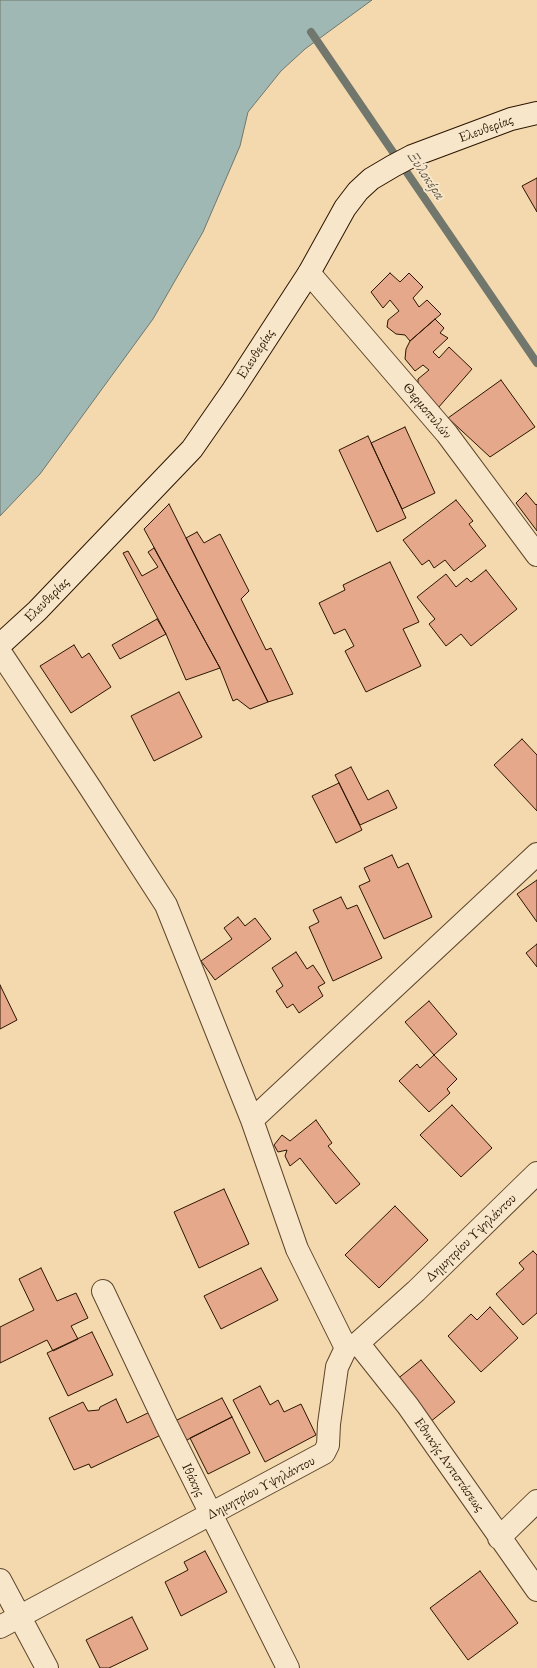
<!DOCTYPE html>
<meta charset="utf-8">
<style>
body{margin:0}
canvas{display:block;background:#f3d9ad}
</style>
<canvas width="537" height="1668"></canvas>
<script>
const c = document.querySelector('canvas').getContext('2d');
c.lineJoin = 'round';
function fill(path, color) {
  c.fillStyle = color;
  c.fill(path, 'evenodd');
}
function toPath(rows) {
  const path = new Path2D();
  for (const r of rows) {
    path.moveTo(r[0], r[1]);
    for (let i = 2; i < r.length; i += 2) path.lineTo(r[i], r[i + 1]);
  }
  return path;
}
function trace(path, color, width, dash) {
  c.strokeStyle = color;
  c.lineWidth = width;
  c.lineCap = dash ? 'butt' : 'round';
  c.setLineDash(dash || []);
  c.stroke(path);
}
function drawText(font, color, halo, rows, align = 'center') {
  c.font = font + ' "EB Garamond",serif';
  c.lineWidth = 4;
  c.setLineDash([]);
  c.textBaseline = 'middle';
  c.strokeStyle = halo;
  c.fillStyle = color;
  for (const [text, x, y, turn = 0] of rows) {
    c.save();
    c.translate(x, y);
    c.rotate((+turn || 0) * Math.PI / 180);
    c.textAlign = isNaN(turn) ? turn : align;
    if (halo) c.strokeText(text, 0, 0);
    c.fillText(text, 0, 0);
    c.restore();
  }
}
const water = toPath([
 [0,0,372,0,305,49,281,71,248,112,240,146,203,232,153,319,40,474,0,516,0,0]
]);
const stream = toPath([
 [311,32,537,363]
]);
const building = toPath([
 [537,178,537,212,522,186,537,178],
 [390,273,400,282,409,273,423,287,413,298,419,307,427,300,441,314,410,341,405,335,396,334,387,327,388,320,399,311,390,300,383,308,371,292,390,273],
 [435,319,444,328,440,333,448,338,433,352,439,358,449,347,472,369,438,408,418,391,418,379,429,370,423,365,415,371,405,359,406,349,410,341,435,319],
 [501,380,535,427,490,457,448,418,501,380],
 [405,427,435,493,402,509,371,443,405,427],
 [368,436,406,518,377,532,339,450,368,436],
 [526,493,536,505,537,504,537,531,516,503,526,493],
 [456,500,473,521,469,524,486,546,454,571,445,560,434,568,429,560,422,565,403,540,456,500],
 [169,504,268,702,250,709,237,699,233,701,220,668,144,529,169,504],
 [197,532,204,543,220,534,249,591,241,599,266,650,271,648,293,694,268,702,186,538,197,532],
 [154,548,220,668,186,680,166,634,123,553,128,551,142,576,158,567,148,552,154,548],
 [390,562,419,622,403,629,421,666,366,692,345,651,354,646,345,629,334,634,319,603,345,590,343,585,390,562],
 [486,570,517,609,471,646,461,634,446,646,429,624,435,619,417,597,446,574,456,587,467,578,471,582,486,570],
 [157,619,166,634,120,659,112,645,157,619],
 [74,645,82,658,89,653,111,687,71,713,40,666,74,645],
 [179,692,202,737,154,761,131,716,179,692],
 [522,739,537,755,537,811,494,765,522,739],
 [351,767,368,800,388,790,397,808,360,825,335,775,351,767],
 [339,783,362,830,336,843,312,796,339,783],
 [392,855,398,868,408,863,432,917,384,939,359,886,370,881,364,868,392,855],
 [537,880,537,922,517,894,537,880],
 [341,897,347,909,357,905,382,958,333,981,309,927,319,922,313,910,341,897],
 [238,917,245,926,255,918,271,939,215,980,201,961,232,939,224,928,238,917],
 [537,944,537,967,526,953,537,944],
 [296,952,307,969,313,965,325,983,318,987,323,996,299,1013,293,1004,287,1008,276,991,283,986,272,968,296,952],
 [0,985,17,1020,0,1029,0,985],
 [429,1001,457,1034,434,1055,405,1022,429,1001],
 [434,1055,457,1079,447,1089,450,1093,429,1112,399,1081,417,1064,420,1068,434,1055],
 [452,1105,492,1148,461,1177,420,1135,452,1105],
 [316,1120,332,1143,328,1146,360,1184,336,1204,300,1158,290,1166,285,1156,287,1150,278,1152,274,1145,282,1135,290,1141,316,1120],
 [224,1189,249,1244,199,1268,174,1212,224,1189],
 [395,1206,428,1240,379,1288,345,1255,395,1206],
 [533,1251,537,1255,537,1313,523,1325,496,1294,524,1269,519,1263,533,1251],
 [41,1268,57,1301,76,1293,88,1318,71,1326,78,1339,53,1351,47,1340,0,1363,0,1327,34,1310,19,1279,41,1268],
 [261,1268,278,1300,221,1329,204,1296,261,1268],
 [490,1307,518,1338,481,1372,448,1336,471,1314,477,1320,490,1307],
 [92,1332,113,1375,68,1396,47,1353,92,1332],
 [421,1360,455,1402,430,1422,396,1380,421,1360],
 [260,1386,270,1405,278,1400,284,1412,301,1404,316,1435,265,1462,233,1400,260,1386],
 [222,1398,232,1417,185,1441,175,1421,222,1398],
 [116,1399,127,1423,152,1411,163,1434,91,1468,89,1464,74,1470,49,1418,83,1402,88,1411,99,1410,100,1407,116,1399],
 [232,1417,250,1453,208,1474,190,1438,232,1417],
 [205,1551,227,1592,181,1616,165,1582,188,1570,184,1562,205,1551],
 [480,1571,518,1623,468,1660,430,1608,480,1571],
 [132,1617,148,1649,109,1668,100,1668,86,1640,132,1617]
]);
const street = toPath([
 [309,273,447,434,537,555],
 [0,652,89,786,166,905,252,1120,297,1249,346,1348],
 [252,1120,537,854],
 [103,1291,166,1424,288,1668],
 [358,1343,408,1406,537,1590],
 [499,1538,537,1501],
 [0,1580,47,1668],
 [0,1627,324,1453,328,1445,329,1424,337,1367,346,1348,358,1343,416,1291,537,1173]
]);
const secondary = toPath([
 [0,645,37,611,192,449,233,390,309,273,345,208,358,191,371,179,393,166,412,156,511,119,537,113]
]);
const streetNames = [
 ["Ελευθερίας",486,129,-20],
 ["Ελευθερίας",256,354,-57],
 ["Θερμοπυλών",427,411,50],
 ["Ελευθερίας",47,600,-45],
 ["Δημητρίου Υψηλάντου",471,1238,-44],
 ["Εθνικής Αντιστάσεως",449,1465,55],
 ["Ιθάκης",193,1480,64],
 ["Δημητρίου Υψηλάντου",261,1488,-28]
];
const waterNames = [
 ["Ξυλοκέρα",426,176,56]
];
fill(water, '#9fb8b4');
trace(water, '#71776c', 1);
trace(stream, '#71776c', 8);
fill(building, '#e5a88a');
trace(building, '#2c1501', 1);
trace(street, '#5e462c', 24);
trace(secondary, '#2c1501', 24);
trace(street, '#f7e6ca', 22);
trace(secondary, '#f7e6ca', 22);
drawText('14px', '#2c1501', '#f7e6ca', streetNames);
drawText('italic 15px', '#544e40', '#f7e6ca', waterNames);
</script>
